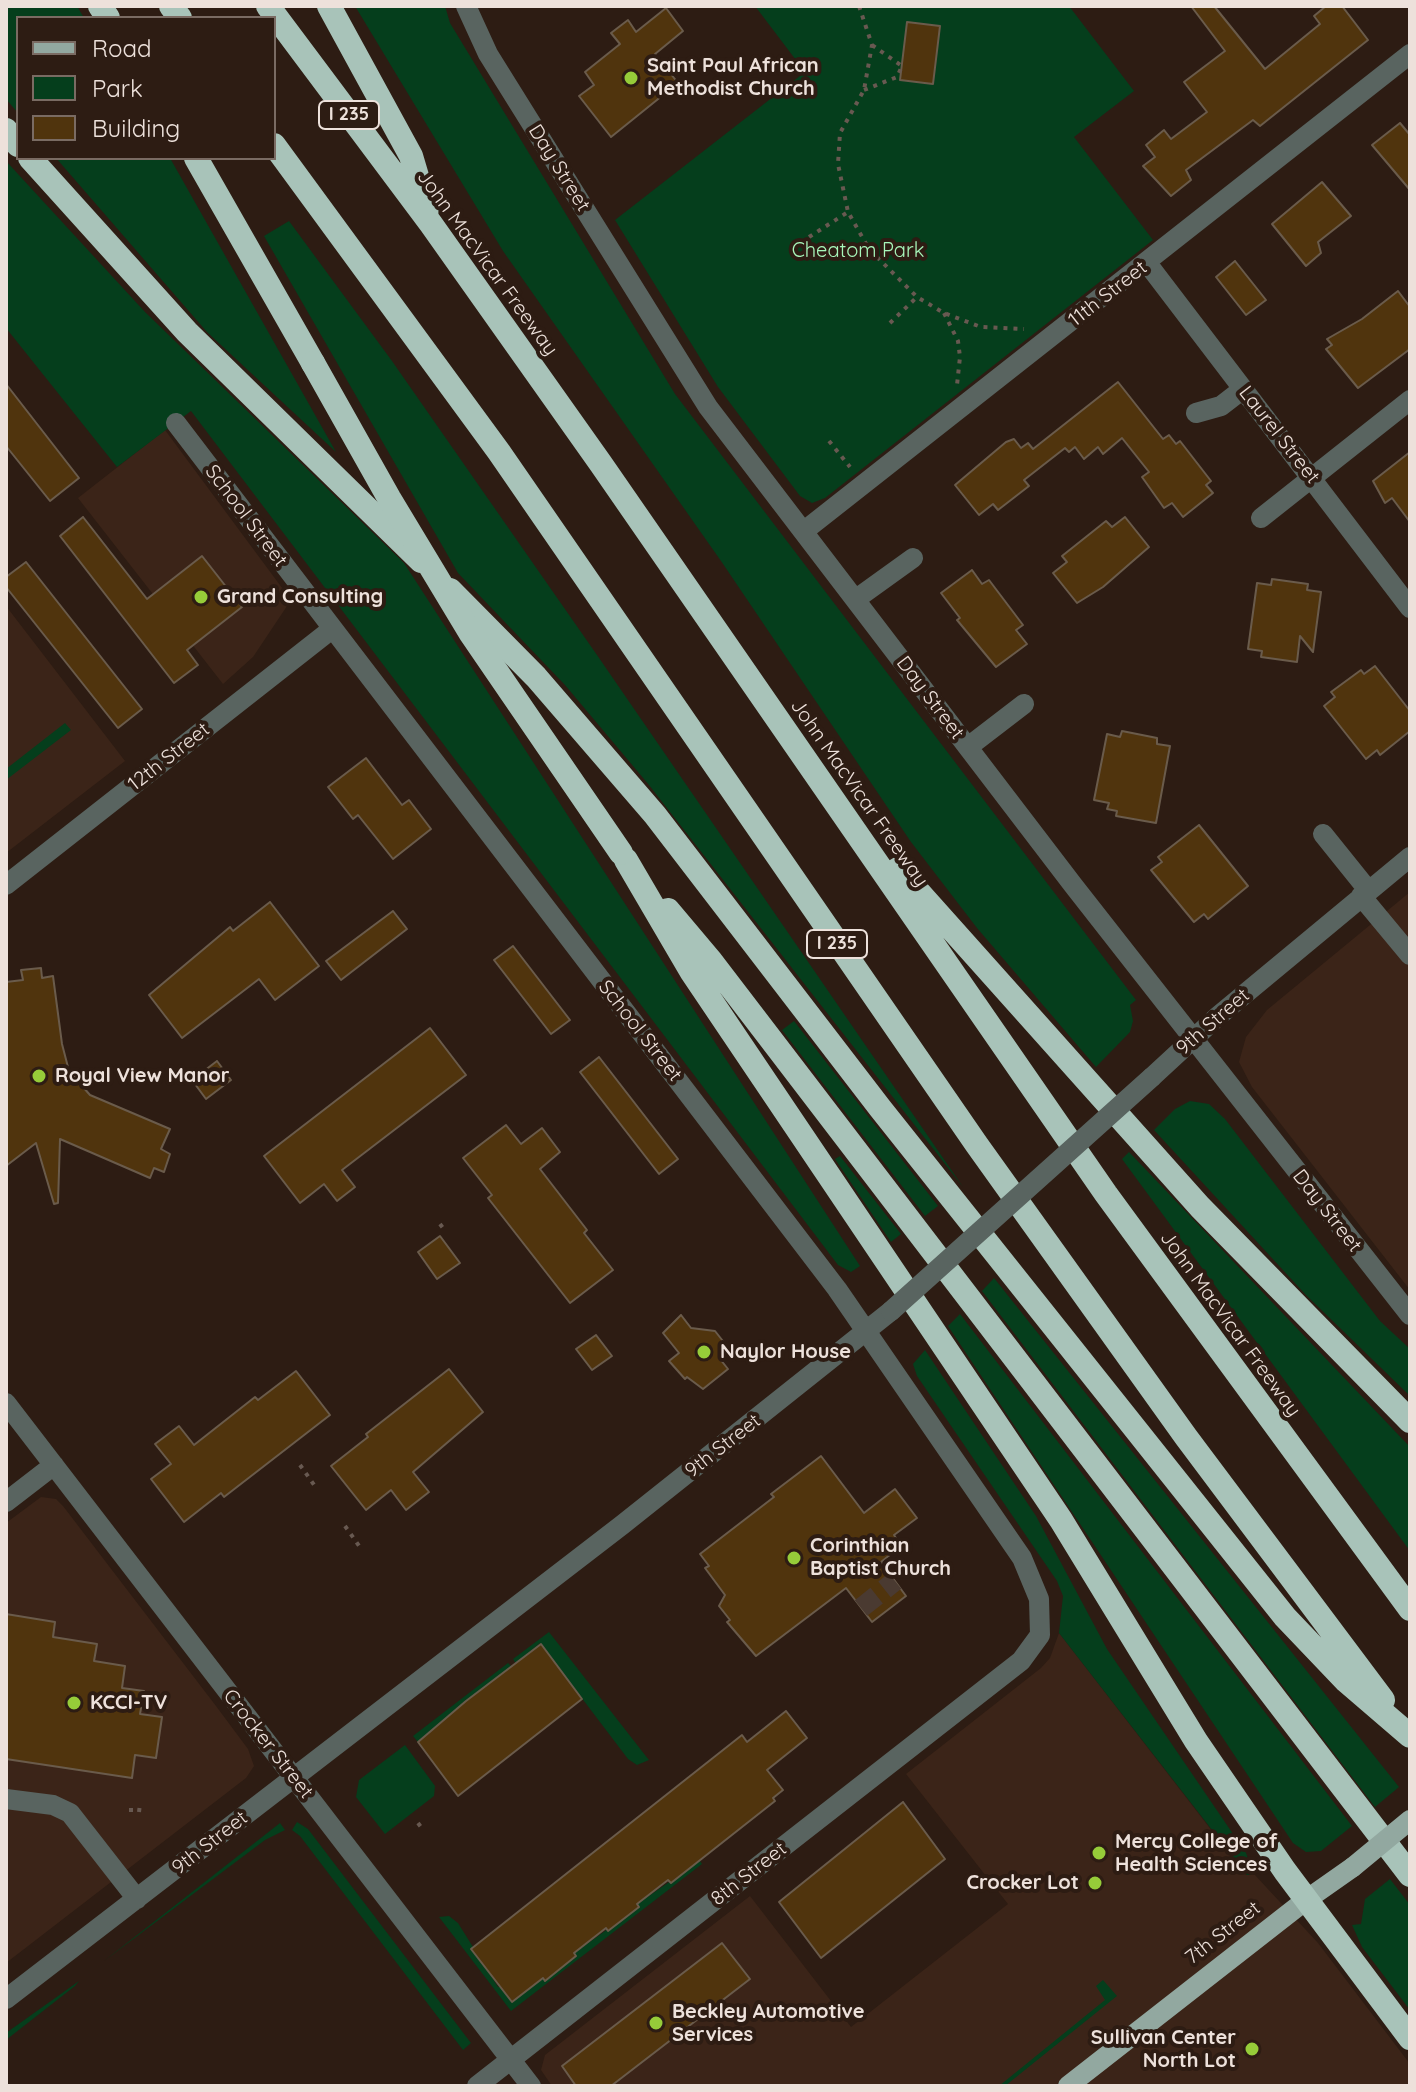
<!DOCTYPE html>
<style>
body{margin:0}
#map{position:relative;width:1416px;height:2092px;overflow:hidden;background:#2d1c13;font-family:Quicksand,sans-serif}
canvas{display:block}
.frame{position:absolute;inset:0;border:8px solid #ede1db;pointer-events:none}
.legend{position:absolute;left:16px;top:16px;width:260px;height:144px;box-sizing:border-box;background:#2d1c13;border:2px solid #7a6b63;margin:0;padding:10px 14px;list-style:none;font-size:24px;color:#ede1db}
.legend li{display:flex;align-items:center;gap:16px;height:40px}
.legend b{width:40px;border:2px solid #7a6b63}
</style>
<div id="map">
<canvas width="1416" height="2092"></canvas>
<div class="frame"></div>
<ul class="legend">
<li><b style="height:10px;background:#92a8a0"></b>Road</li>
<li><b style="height:22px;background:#053e1c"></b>Park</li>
<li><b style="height:22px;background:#50340d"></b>Building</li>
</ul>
</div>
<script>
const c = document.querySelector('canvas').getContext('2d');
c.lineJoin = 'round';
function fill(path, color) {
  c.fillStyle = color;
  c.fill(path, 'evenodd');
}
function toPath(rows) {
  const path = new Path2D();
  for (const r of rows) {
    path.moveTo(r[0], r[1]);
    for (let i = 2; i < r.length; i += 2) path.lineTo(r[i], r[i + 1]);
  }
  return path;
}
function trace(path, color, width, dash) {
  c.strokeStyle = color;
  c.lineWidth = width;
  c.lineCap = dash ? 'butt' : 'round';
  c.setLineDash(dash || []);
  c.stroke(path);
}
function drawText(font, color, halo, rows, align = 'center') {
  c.font = font + ' Quicksand,sans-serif';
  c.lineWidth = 8;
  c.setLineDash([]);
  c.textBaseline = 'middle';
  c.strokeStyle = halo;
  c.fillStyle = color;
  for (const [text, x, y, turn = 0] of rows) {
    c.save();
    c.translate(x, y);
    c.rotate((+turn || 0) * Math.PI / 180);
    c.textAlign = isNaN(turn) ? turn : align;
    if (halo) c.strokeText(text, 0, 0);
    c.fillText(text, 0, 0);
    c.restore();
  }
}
const built = toPath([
 [165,430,291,600,253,657,223,684,78,498],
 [6,606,125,761,6,853],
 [1410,892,1410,1290,1252,1087,1239,1062,1246,1037,1267,1010],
 [41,1497,56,1499,63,1506,216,1706,248,1749,254,1766,246,1778,6,1963,6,1523],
 [1059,1633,1246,1875,1254,1874,1318,1943,1410,2064,1410,2086,552,2086,541,2070,545,2055,750,1896,851,2027,1008,1904,906,1774,1041,1668,1050,1658]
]);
const green = toPath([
 [6,6,77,6,84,18,18,18,18,113,6,99],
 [355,6,445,6,450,23,675,394,1136,1000,1130,1005,1133,1021,1130,1032,1096,1067,977,928,911,842,721,561,503,251],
 [755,6,1069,6,1134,91,1074,137,1153,240,825,498,812,503,800,496,718,387,615,220,805,72],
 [56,158,170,158,336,452,207,332],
 [6,161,145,312,404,563,860,1266,851,1272,838,1265,191,411,117,467,6,328],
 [289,221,392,361,597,655,963,1187,649,785,565,685,458,573,264,236],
 [65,723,71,730,6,780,6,769],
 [794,1021,938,1206,925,1216,782,1030],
 [1190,1101,1209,1104,1225,1119,1380,1321,1410,1349,1410,1396,1306,1295,1154,1130,1175,1109],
 [1129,1152,1410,1447,1410,1551,1122,1159],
 [840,1156,901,1234,891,1242,835,1159],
 [994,1278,1399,1787,1375,1807,982,1291],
 [960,1314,1352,1826,1321,1851,1306,1852,1293,1843,948,1326],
 [925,1350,1036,1516,1107,1649,1246,1853,1254,1874,1247,1875,1059,1633,1063,1596,1057,1581,917,1376,913,1364],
 [549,1632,645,1755,649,1760,637,1765,628,1759,540,1643,516,1664,513,1659],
 [508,1663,512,1667,418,1742,413,1736],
 [405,1745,435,1786,434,1796,385,1834,356,1797,359,1780],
 [297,1822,308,1829,471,2043,463,2050,300,1836,292,1830],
 [280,1823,285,1830,265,1840,104,1961],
 [700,1861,702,1864,511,2011,439,1917,449,1916,458,1923,498,1987,543,1978,545,1980,576,1957,574,1953,639,1907,637,1904],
 [1390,1879,1410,1905,1410,2010,1362,1947,1352,1925,1361,1924,1365,1899],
 [1103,1980,1117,1996,1005,2086,999,2086,1105,2000,1096,1986],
 [79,1981,75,1986,6,2040,6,2033]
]);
const building = toPath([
 [1191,6,1214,6,1265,69,1320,24,1314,16,1326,6,1342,6,1368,40,1260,126,1253,120,1186,170,1191,180,1171,196,1143,166,1155,157,1146,145,1164,130,1171,139,1207,112,1184,82,1225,51,1191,6],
 [666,8,683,31,655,54,678,83,611,137,579,96,594,85,585,72,620,44,611,33,628,20,636,32,666,8],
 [907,22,940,26,933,84,900,80,907,22],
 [1400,123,1410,135,1410,190,1372,145,1400,123],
 [1322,182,1351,216,1318,242,1321,253,1306,266,1272,224,1322,182],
 [1235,261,1266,300,1246,315,1216,277,1235,261],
 [1398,291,1410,307,1410,349,1358,388,1326,349,1332,345,1327,339,1362,319,1398,291],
 [1118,382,1163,439,1169,435,1176,444,1180,441,1211,481,1206,485,1213,493,1183,517,1172,503,1164,508,1142,477,1149,472,1122,438,1103,454,1098,447,1084,459,1075,447,1069,452,1065,448,1024,480,1029,486,998,510,993,504,979,515,955,485,1006,442,1014,439,1021,448,1028,443,1033,449,1118,382],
 [6,384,79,478,50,501,6,446,6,384],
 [1410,452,1410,522,1392,498,1385,503,1373,481,1410,452],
 [83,517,147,599,202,556,242,607,187,650,198,665,174,683,60,536,83,517],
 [1125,517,1149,547,1103,587,1077,603,1053,573,1067,562,1062,556,1106,521,1112,527,1125,517],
 [26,562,142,709,118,728,6,587,6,577,26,562],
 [972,570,982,584,989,580,1023,625,1016,630,1027,644,996,667,957,620,960,618,941,593,972,570],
 [1272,579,1308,584,1307,590,1321,592,1313,652,1300,636,1297,662,1261,657,1262,651,1248,649,1257,583,1271,585,1272,579],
 [1375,666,1410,711,1410,731,1380,755,1377,750,1366,759,1324,706,1335,697,1331,692,1361,670,1364,674,1375,666],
 [1122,731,1157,738,1157,744,1170,746,1156,823,1116,816,1117,811,1107,809,1109,803,1094,800,1107,734,1120,737,1122,731],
 [366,758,402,805,409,800,431,829,393,859,358,815,353,819,328,787,366,758],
 [1199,825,1248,886,1208,919,1204,914,1194,922,1151,870,1162,862,1158,857,1199,825],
 [270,902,319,966,275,1000,259,979,182,1038,149,995,230,927,233,931,270,902],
 [393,911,407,929,341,980,326,961,393,911],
 [513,946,570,1020,551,1034,494,960,513,946],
 [41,968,42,978,53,976,62,1044,69,1071,90,1095,170,1129,161,1149,170,1154,164,1172,154,1168,150,1178,60,1139,58,1203,54,1204,36,1143,6,1166,6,982,23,980,21,970,41,968],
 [430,1028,466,1075,342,1170,355,1187,337,1201,324,1184,300,1203,264,1156,430,1028],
 [599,1057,678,1159,659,1174,580,1072,599,1057],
 [217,1061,231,1080,206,1099,192,1080,217,1061],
 [506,1125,521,1144,542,1128,560,1152,540,1169,587,1230,584,1233,613,1270,570,1303,488,1198,492,1195,463,1158,506,1125],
 [440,1236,460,1263,437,1279,418,1252,440,1236],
 [681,1315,691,1328,715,1331,730,1350,720,1359,728,1369,703,1389,687,1377,685,1379,669,1361,679,1353,663,1333,681,1315],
 [596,1335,612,1356,592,1370,576,1349,596,1335],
 [449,1369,483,1412,413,1472,429,1492,406,1510,391,1490,366,1510,331,1466,368,1437,366,1434,449,1369],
 [296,1371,330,1415,224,1497,221,1493,184,1522,151,1479,171,1464,155,1444,179,1426,194,1445,255,1397,258,1400,296,1371],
 [821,1456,864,1513,895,1489,917,1518,894,1535,901,1546,881,1562,906,1596,872,1622,846,1588,756,1656,727,1622,730,1620,719,1606,725,1595,705,1568,709,1566,700,1554,774,1497,771,1494,821,1456],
 [6,1614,55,1622,53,1637,97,1644,94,1661,125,1666,122,1688,144,1691,140,1714,162,1717,156,1758,135,1755,132,1778,6,1759,6,1614],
 [541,1644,582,1699,458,1796,418,1742,466,1701,541,1644],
 [786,1711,807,1738,767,1770,783,1790,773,1798,775,1801,671,1883,668,1880,637,1904,639,1907,608,1931,606,1928,574,1953,576,1956,545,1981,543,1978,512,2002,471,1949,742,1735,747,1742,786,1711],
 [903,1802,945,1859,821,1958,779,1902,903,1802],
 [722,1943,750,1979,611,2086,576,2086,562,2066,722,1943]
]);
const minorTunnel = toPath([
 [861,1608,895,1581]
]);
const path = toPath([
 [859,6,872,45,864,90,840,133,838,164,848,212,869,249,917,297,944,313,981,327,1024,329],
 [864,90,897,77,902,66,872,45],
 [809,237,848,212],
 [944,313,958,341,960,357,957,385],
 [890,323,917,297],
 [829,441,850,467],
 [440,1224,443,1228],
 [300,1465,317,1489],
 [345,1526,362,1550],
 [131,1812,131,1804],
 [139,1812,140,1804],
 [418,1823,421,1827]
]);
const minor = toPath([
 [466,6,488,54,708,407,1073,885,1410,1315],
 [1147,263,1410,608],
 [1196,413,1221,406,1243,389],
 [176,423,837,1289,1022,1558,1039,1599,1040,1635,1021,1661,477,2086],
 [1261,518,1410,400],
 [804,531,1410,54],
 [856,599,913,558],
 [968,747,1024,704],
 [1323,834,1368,890],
 [6,885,332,629],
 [1361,896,1410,955],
 [1152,1077,1217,1017,1410,857],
 [6,1403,531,2086],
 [6,1502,54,1465],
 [6,1799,53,1805,70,1813,137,1899],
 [6,1999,622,1525,891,1311]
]);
const major = toPath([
 [1068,2086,1306,1900,1353,1867]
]);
const highway = toPath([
 [100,6,108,18],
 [171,6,180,18],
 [268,6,431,224,601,464,1106,1194,1410,1609],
 [329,6,411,156,427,210],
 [6,130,18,145],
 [274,145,499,452,977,1145,1186,1437,1383,1700],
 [30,158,187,332,421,561],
 [196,158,313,363],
 [450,590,536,677,655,815,880,1108,1285,1617,1346,1681,1410,1736],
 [626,860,691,971,1061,1520,1196,1741,1285,1871,1410,2038],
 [898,869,1200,1207,1410,1421],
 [668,910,711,961,1410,1875]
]);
const minorBridge = toPath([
 [891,1311,1152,1077]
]);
const majorBridge = toPath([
 [1353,1867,1410,1820]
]);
const highwayBridge = toPath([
 [313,363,389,498,471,634,621,853]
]);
const markers = [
 [631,78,8,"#96cc39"],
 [201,597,8,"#96cc39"],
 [39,1076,8,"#96cc39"],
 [704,1352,8,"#96cc39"],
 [794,1558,8,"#96cc39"],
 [74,1703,8,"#96cc39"],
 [1099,1853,8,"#96cc39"],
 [1095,1883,8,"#96cc39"],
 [656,2023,8,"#96cc39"],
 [1252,2049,8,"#96cc39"]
];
const shields = [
 [349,115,60],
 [837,944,60]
];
const shieldNames = [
 ["I 235",349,115],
 ["I 235",837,944]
];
const poiNames = [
 ["Saint Paul African",647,66],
 ["Methodist Church",647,89],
 ["Grand Consulting",217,597],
 ["Royal View Manor",55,1076],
 ["Naylor House",720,1352],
 ["Corinthian",810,1546],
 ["Baptist Church",810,1569],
 ["KCCI-TV",90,1703],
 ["Mercy College of",1115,1842],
 ["Health Sciences",1115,1865],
 ["Crocker Lot",1079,1883,"right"],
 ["Beckley Automotive",672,2012],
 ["Services",672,2035],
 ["Sullivan Center",1236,2038,"right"],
 ["North Lot",1236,2061,"right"]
];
const streetNames = [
 ["Day Street",559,168,58],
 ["John MacVicar Freeway",487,263,54],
 ["11th Street",1108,294,-38],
 ["Laurel Street",1279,435,52],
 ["School Street",246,516,53],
 ["Day Street",930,698,53],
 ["12th Street",169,757,-38],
 ["John MacVicar Freeway",859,793,55],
 ["9th Street",1213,1022,-41],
 ["School Street",640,1031,52],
 ["Day Street",1327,1211,52],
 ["John MacVicar Freeway",1230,1324,54],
 ["9th Street",723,1446,-38],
 ["Crocker Street",268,1744,52],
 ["9th Street",210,1843,-38],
 ["8th Street",749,1874,-38],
 ["7th Street",1223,1933,-38]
];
const parkNames = [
 ["Cheatom Park",858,251]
];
fill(built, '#3b2418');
fill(green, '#053e1c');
fill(building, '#50340d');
trace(building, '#6a5b4b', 2);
trace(minorTunnel, '#4a3a31', 20, [20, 10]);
trace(path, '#685951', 4, [4, 6]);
trace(minor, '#596460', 20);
trace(major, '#92a8a0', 20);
trace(highway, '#a8c3b9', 24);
trace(minorBridge, '#596460', 20);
trace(majorBridge, '#92a8a0', 20);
trace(highwayBridge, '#a8c3b9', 24);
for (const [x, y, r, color] of markers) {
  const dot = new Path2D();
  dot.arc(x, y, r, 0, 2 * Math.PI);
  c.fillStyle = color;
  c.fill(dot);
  trace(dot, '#2d1c13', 3);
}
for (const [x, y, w] of shields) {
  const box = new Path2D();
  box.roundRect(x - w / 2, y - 14, w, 28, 6);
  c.fillStyle = '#2d1c13';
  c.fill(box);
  trace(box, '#ede1db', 2);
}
drawText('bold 18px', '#ede1db', null, shieldNames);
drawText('bold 20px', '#ede1db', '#2d1c13', poiNames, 'left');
drawText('20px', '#ede1db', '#2d1c13', streetNames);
drawText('20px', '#a8f7bb', '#2d1c13', parkNames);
</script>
